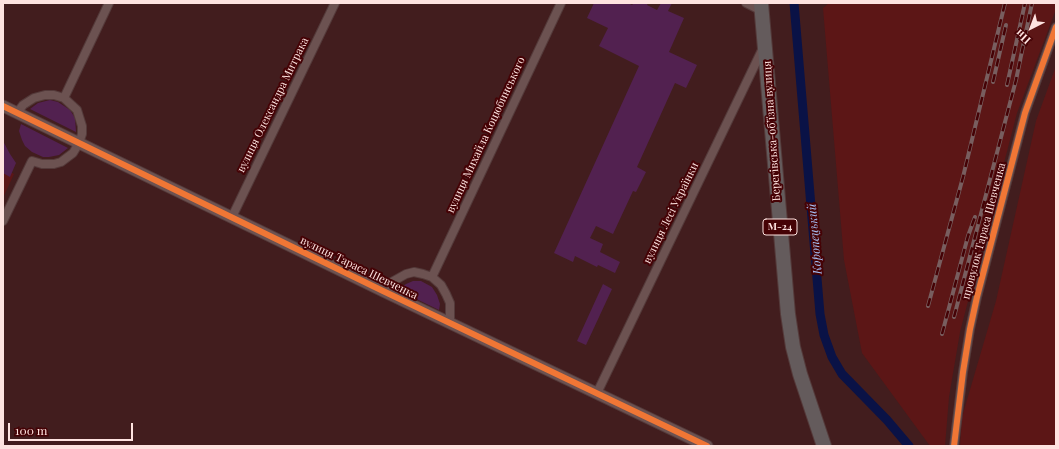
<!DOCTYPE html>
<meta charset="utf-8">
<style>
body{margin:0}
#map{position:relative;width:1059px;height:449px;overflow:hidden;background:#421d1e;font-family:"Playfair Display",serif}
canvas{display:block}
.frame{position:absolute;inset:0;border:4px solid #fee3e0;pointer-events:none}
.north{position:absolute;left:1011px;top:8px;width:40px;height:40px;-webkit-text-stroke:3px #450205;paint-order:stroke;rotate:222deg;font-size:11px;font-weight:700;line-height:16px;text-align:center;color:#fee3e0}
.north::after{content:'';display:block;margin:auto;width:14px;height:18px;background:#fee3e0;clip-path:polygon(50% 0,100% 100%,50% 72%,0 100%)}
.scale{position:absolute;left:8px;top:423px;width:125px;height:18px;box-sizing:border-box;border:2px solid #fee3e0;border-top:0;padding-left:5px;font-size:12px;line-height:14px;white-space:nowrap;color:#fee3e0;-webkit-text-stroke:3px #450205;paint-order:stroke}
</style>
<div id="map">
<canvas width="1059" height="449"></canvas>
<div class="frame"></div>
<div class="north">Пн</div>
<div class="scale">100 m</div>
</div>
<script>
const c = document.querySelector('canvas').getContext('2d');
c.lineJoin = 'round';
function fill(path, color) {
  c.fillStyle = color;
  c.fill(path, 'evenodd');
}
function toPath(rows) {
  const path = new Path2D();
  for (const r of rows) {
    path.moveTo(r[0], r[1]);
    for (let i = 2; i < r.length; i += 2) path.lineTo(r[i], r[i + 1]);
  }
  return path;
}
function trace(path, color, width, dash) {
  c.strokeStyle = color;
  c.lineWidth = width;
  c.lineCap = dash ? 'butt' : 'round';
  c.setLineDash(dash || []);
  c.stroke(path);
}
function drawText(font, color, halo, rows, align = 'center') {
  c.font = font + ' "Playfair Display",serif';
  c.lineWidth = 4;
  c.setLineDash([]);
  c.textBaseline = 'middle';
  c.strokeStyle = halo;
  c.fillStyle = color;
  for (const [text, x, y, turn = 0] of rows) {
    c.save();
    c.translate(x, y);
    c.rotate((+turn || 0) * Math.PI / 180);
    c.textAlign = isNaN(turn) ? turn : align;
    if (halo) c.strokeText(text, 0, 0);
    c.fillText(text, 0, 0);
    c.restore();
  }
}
const built = toPath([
 [829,3,1056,3,1056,9,1017,113,960,332,949,397,945,446,930,446,862,353,844,260,823,8],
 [1056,66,1056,446,960,446,962,417,996,301,1036,121],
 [3,168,14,174,3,198]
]);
const green = toPath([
 [594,3,628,3,632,5,634,3,648,3,647,5,657,10,661,3,672,3,668,11,684,18,669,52,697,65,686,88,675,83,637,167,646,172,636,192,633,191,613,234,596,226,590,238,603,244,600,252,620,262,615,273,598,265,597,267,575,256,573,262,554,253,639,66,599,46,608,28,587,18],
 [50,100,58,102,70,110,75,118,76,132,30,109,38,103],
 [21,124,68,148,59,155,49,157,43,157,32,152,25,146,22,140,19,131],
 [3,141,10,154,16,163,10,177,3,173],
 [413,281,421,281,432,287,437,295,440,304,439,310,398,290,406,284],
 [603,284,612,289,586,345,577,341]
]);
const canal = toPath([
 [794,3,820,314,824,335,832,357,842,374,887,420,909,446]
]);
const street = toPath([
 [746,3,762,11],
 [64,98,109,3],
 [232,217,335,3],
 [3,221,32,161,42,164,54,164,61,162,73,153,79,143,82,134,82,126,77,110,64,98,54,95,45,95,34,98,23,105,17,113],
 [432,277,561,3],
 [383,291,390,283,406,274,414,272,423,274,432,277,441,285,446,294,450,303,450,323],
 [597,393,763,48],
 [954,446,963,372,970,329,977,297,1025,113,1056,27]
]);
const secondary = toPath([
 [3,106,383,291,707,446]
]);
const highway = toPath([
 [761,3,788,314,793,347,800,374,824,446]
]);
const rail = toPath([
 [993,82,1006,25],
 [1007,85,1025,3],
 [928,306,963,177,1005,3],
 [954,317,1016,80,1032,3],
 [942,334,968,236,975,217]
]);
const cycleway = toPath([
 [3,106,383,291,707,446],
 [954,446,963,372,970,329,977,297,1025,113,1056,27]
]);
const shields = [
 [780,227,34]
];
const shieldNames = [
 ["М-24",780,227]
];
const streetNames = [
 ["вулиця Олександра Митрака",273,105,-64],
 ["Берегівська-обʼїзна вулиця",772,131,-94],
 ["вулиця Михайла Коцюбинського",486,135,-65],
 ["вулиця Лесі Українки",671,213,-64],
 ["провулок Тараса Шевченка",984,231,-75],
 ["вулиця Тараса Шевченка",359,268,26]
];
const waterNames = [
 ["Коропецький",815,239,-95]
];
fill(built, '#5c1616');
fill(green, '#522150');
trace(canal, '#0a1246', 9);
trace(street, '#543a3a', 10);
trace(secondary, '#543a3a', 13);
trace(highway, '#543a3a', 16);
trace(street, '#6c5251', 8);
trace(secondary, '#6c5251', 11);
trace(highway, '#645b5c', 14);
trace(rail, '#785e5f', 4);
trace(rail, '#450205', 2.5, [8]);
trace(cycleway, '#f07635', 6);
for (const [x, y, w] of shields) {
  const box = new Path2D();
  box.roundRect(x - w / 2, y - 8, w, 16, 3);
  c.fillStyle = '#450205';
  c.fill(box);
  trace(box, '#fee3e0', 1);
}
drawText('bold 10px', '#fee3e0', null, shieldNames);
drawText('11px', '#fee3e0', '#450205', streetNames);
drawText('italic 12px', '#a6bff5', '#450205', waterNames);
</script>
